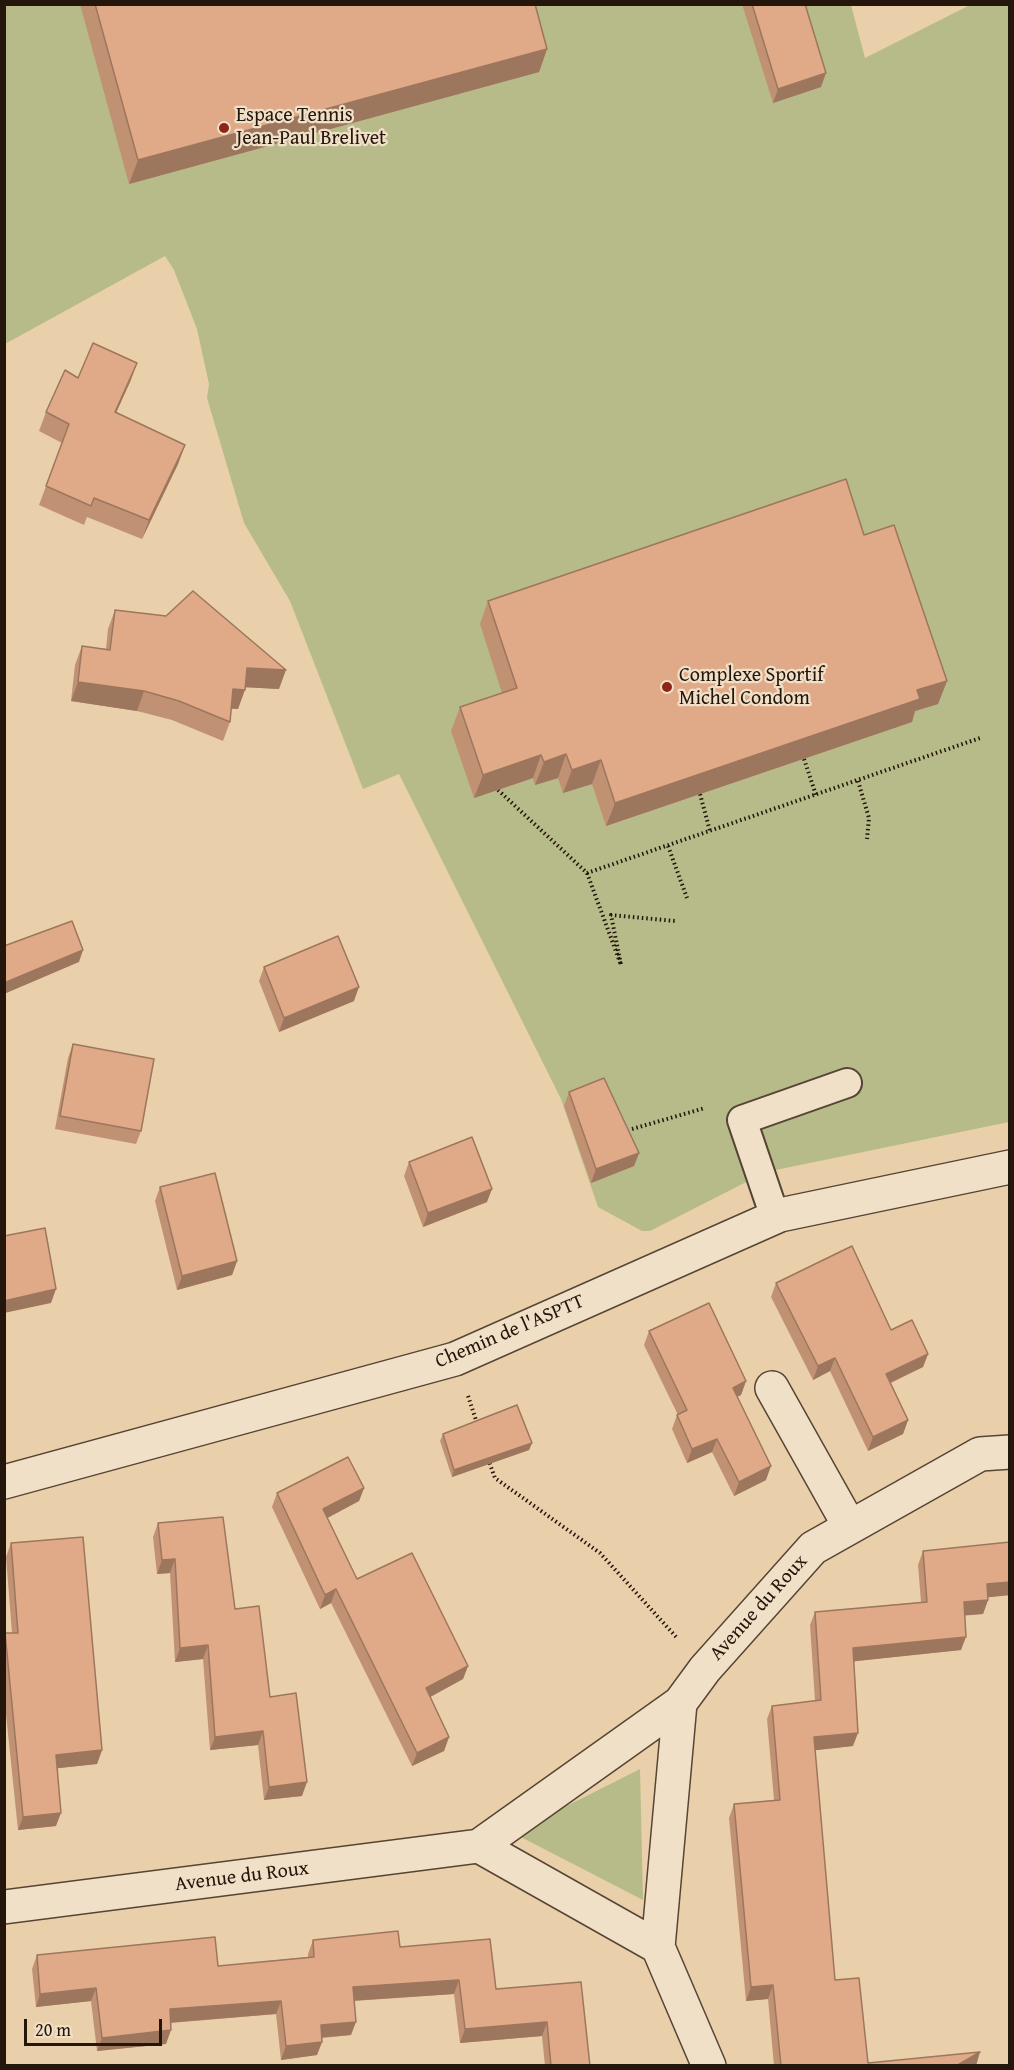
<!DOCTYPE html>
<style>
body{margin:0}
#map{position:relative;width:1014px;height:2070px;overflow:hidden;background:#ead0aa;font-family:"Gentium Book Plus",serif}
canvas{display:block}
.frame{position:absolute;inset:0;border:6px solid #25160c;pointer-events:none}
.scale{position:absolute;left:24px;top:2019px;width:138px;height:27px;box-sizing:border-box;border:3px solid #25160c;border-top:0;padding-left:8px;font-size:18px;line-height:21px;white-space:nowrap;color:#25160c;-webkit-text-stroke:4px #f1e0c8;paint-order:stroke}
</style>
<div id="map">
<canvas width="1014" height="2070"></canvas>
<div class="frame"></div>
<div class="scale">20 m</div>
</div>
<script>
const c = document.querySelector('canvas').getContext('2d');
c.lineJoin = 'round';
function fill(path, color) {
  c.fillStyle = color;
  c.fill(path, 'evenodd');
}
function toPath(rows) {
  const path = new Path2D();
  for (const r of rows) {
    path.moveTo(r[0], r[1]);
    for (let i = 2; i < r.length; i += 2) path.lineTo(r[i], r[i + 1]);
  }
  return path;
}
function trace(path, color, width, dash) {
  c.strokeStyle = color;
  c.lineWidth = width;
  c.lineCap = dash ? 'butt' : 'round';
  c.setLineDash(dash || []);
  c.stroke(path);
}
function drawText(font, color, halo, rows, align = 'center') {
  c.font = font + ' "Gentium Book Plus",serif';
  c.lineWidth = 4.5;
  c.setLineDash([]);
  c.textBaseline = 'middle';
  c.strokeStyle = halo;
  c.fillStyle = color;
  for (const [text, x, y, turn = 0] of rows) {
    c.save();
    c.translate(x, y);
    c.rotate((+turn || 0) * Math.PI / 180);
    c.textAlign = isNaN(turn) ? turn : align;
    if (halo) c.strokeText(text, 0, 0);
    c.fillText(text, 0, 0);
    c.restore();
  }
}
const green = toPath([
 [4,5,851,5,865,58,970,5,1009,5,1009,1122,766,1172,650,1231,642,1231,598,1207,561,1099,399,774,363,789,290,601,244,523,207,398,209,384,197,329,174,270,165,256,5,344],
 [640,1769,643,1900,513,1833]
]);
const path = toPath([
 [804,759,816,795],
 [858,781,869,818,867,839],
 [498,790,587,873,980,738],
 [700,794,710,831],
 [668,846,687,898],
 [587,873,621,965,611,915,675,921],
 [632,1129,705,1108],
 [468,1396,477,1423],
 [488,1459,495,1478,600,1553,678,1639]
]);
const service = toPath([
 [775,1217,742,1120,847,1083]
]);
const minor = toPath([
 [772,1388,850,1527],
 [4,1482,455,1359,780,1215,1010,1167],
 [479,1846,658,1947],
 [4,1907,479,1846,680,1703],
 [709,2066,658,1947,680,1703,705,1669,813,1548,980,1454,1010,1452]
]);
const wall = toPath([
 [80,4,535,4,547,49,539,72,129,184],
 [742,4,805,4,821,87,773,103],
 [137,363,130,382,116,412,185,445,178,464,142,539,87,517,84,525,39,505,62,443,39,431,46,412,78,378],
 [864,535,947,681,938,704,915,711,912,722,606,826,592,784,563,793,558,778,535,785,533,778,474,798,451,731,460,707,502,693,480,624,488,601],
 [115,610,279,689,245,687,238,709,231,709,230,722,223,741,172,720,137,711,71,701,75,665,82,646,106,649,108,629],
 [264,967,354,1001,279,1032,259,981],
 [73,1044,141,1131,136,1144,55,1129,68,1058],
 [569,1092,639,1153,634,1166,591,1183,564,1106],
 [409,1162,487,1202,423,1227,404,1176],
 [160,1187,237,1261,232,1275,177,1290,155,1201],
 [776,1283,891,1330,928,1354,923,1367,891,1383,908,1420,903,1434,868,1451,830,1371,813,1380,771,1297],
 [649,1331,746,1381,741,1395,737,1397,766,1480,734,1496,712,1452,687,1463,672,1429,677,1415,678,1415,644,1345],
 [443,1434,532,1443,529,1450,452,1477,440,1441],
 [364,1488,359,1501,327,1518,357,1579,468,1666,463,1679,430,1697,449,1737,444,1751,412,1766,331,1603,320,1609,272,1507,277,1493],
 [158,1523,235,1609,270,1697,302,1796,264,1800,258,1745,210,1750,203,1659,175,1662,170,1573,157,1574,153,1537],
 [1010,1542,1010,1595,988,1597,988,1600,983,1614,965,1615,961,1650,854,1661,853,1746,815,1750,835,1980,868,2063,976,2066,774,2066,768,1999,746,2001,729,1818,734,1804,774,1800,767,1719,772,1706,815,1701,810,1625,815,1612,921,1602,918,1565,923,1551],
 [11,1543,102,1750,97,1764,57,1768,56,1826,18,1830,4,1695,4,1634,12,1633,6,1557],
 [313,1940,400,1947,496,1989,581,1982,590,2066,545,2066,542,2036,460,2043,454,1994,354,2001,351,2035,322,2038,322,2042,317,2055,281,2060,276,2014,171,2023,166,2044,97,2051,91,2001,36,2007,32,1969,37,1955,218,1966,308,1957,308,1954]
]);
const shadedWall = toPath([
 [547,49,539,72,129,184,138,160],
 [826,73,821,87,773,103,778,89],
 [137,363,130,382,108,431,115,412],
 [185,445,178,464,142,539,149,520],
 [247,668,286,670,279,689,240,687],
 [947,681,938,704,915,711,912,722,606,826,615,803,917,690],
 [78,682,144,691,137,711,71,701],
 [233,689,245,690,238,709,226,708],
 [566,754,558,778,535,785,544,762],
 [541,755,533,778,474,798,483,775],
 [601,760,592,784,563,793,572,770],
 [83,950,79,962,4,994,4,983],
 [359,987,354,1001,279,1032,284,1018],
 [639,1153,634,1166,591,1183,596,1169],
 [492,1189,487,1202,423,1227,428,1213],
 [237,1261,232,1275,177,1290,182,1276],
 [56,1289,51,1303,4,1313,4,1301],
 [928,1354,923,1367,881,1387,886,1374],
 [835,1358,830,1371,813,1380,818,1366],
 [746,1381,741,1395,728,1401,733,1388],
 [908,1420,903,1434,868,1451,873,1437],
 [717,1439,712,1452,687,1463,692,1449],
 [532,1443,529,1450,452,1477,454,1470],
 [771,1466,766,1480,734,1496,739,1482],
 [364,1488,359,1501,318,1523,323,1509],
 [175,1559,170,1573,157,1574,162,1560],
 [1010,1582,1010,1595,982,1598,987,1584],
 [336,1589,331,1603,320,1609,325,1595],
 [988,1600,983,1614,959,1616,964,1602],
 [966,1637,961,1650,848,1662,853,1648],
 [208,1645,203,1659,175,1662,180,1648],
 [468,1666,463,1679,421,1702,426,1688],
 [263,1731,258,1745,210,1750,215,1737],
 [858,1733,853,1746,809,1751,814,1737],
 [449,1737,444,1751,412,1766,417,1753],
 [102,1750,97,1764,51,1769,56,1755],
 [307,1782,302,1796,264,1800,269,1787],
 [61,1813,56,1826,18,1830,23,1817],
 [459,1980,454,1994,348,2001,353,1987],
 [773,1985,768,1999,746,2001,751,1987],
 [96,1988,91,2001,36,2007,40,1994],
 [281,2001,276,2014,165,2023,170,2009],
 [356,2022,351,2035,316,2038,321,2025],
 [547,2022,542,2036,460,2043,465,2029],
 [171,2030,166,2044,97,2051,102,2038],
 [322,2042,317,2055,281,2060,286,2046],
 [980,2052,976,2066,956,2066]
]);
const building = toPath([
 [95,4,535,4,547,49,138,160,95,4],
 [752,4,805,4,826,73,778,89,752,4],
 [93,343,137,363,115,412,185,445,149,520,94,498,91,506,46,486,69,424,46,412,65,370,78,378,93,343],
 [846,479,864,535,894,525,947,681,917,690,920,699,615,803,601,760,572,770,566,754,544,762,541,755,483,775,460,707,517,688,488,601,846,479],
 [193,591,286,670,247,668,245,690,233,689,230,722,179,701,144,691,78,682,82,646,110,650,115,610,166,616,193,591],
 [72,921,83,950,4,983,4,946,72,921],
 [338,936,359,987,284,1018,264,967,338,936],
 [73,1044,154,1059,141,1131,60,1116,73,1044],
 [604,1078,639,1153,596,1169,569,1092,604,1078],
 [472,1137,492,1189,428,1213,409,1162,472,1137],
 [215,1173,237,1261,182,1276,160,1187,215,1173],
 [45,1228,56,1289,4,1301,4,1236,45,1228],
 [852,1246,891,1330,912,1320,928,1354,886,1374,908,1420,873,1437,835,1358,818,1366,776,1283,852,1246],
 [709,1303,746,1381,733,1388,771,1466,739,1482,717,1439,692,1449,677,1415,687,1410,649,1331,709,1303],
 [517,1405,532,1443,454,1470,443,1434,517,1405],
 [348,1457,364,1488,323,1509,357,1579,412,1553,468,1666,426,1688,449,1737,417,1753,336,1589,325,1595,277,1493,348,1457],
 [223,1517,235,1609,259,1606,270,1697,296,1693,307,1782,269,1787,263,1731,215,1737,208,1645,180,1648,175,1559,162,1560,158,1523,223,1517],
 [83,1537,102,1750,56,1755,61,1813,23,1817,5,1633,18,1633,11,1543,83,1537],
 [1010,1542,1010,1582,987,1584,988,1600,964,1602,966,1637,853,1648,858,1733,814,1737,835,1980,859,1978,868,2063,980,2052,956,2066,781,2066,773,1985,751,1987,734,1804,780,1800,772,1706,821,1700,815,1612,927,1602,923,1551,1010,1542],
 [398,1931,400,1947,490,1939,496,1989,581,1982,590,2066,551,2066,547,2022,465,2029,459,1980,353,1987,356,2022,321,2025,322,2042,286,2046,281,2001,170,2009,171,2030,102,2038,96,1988,40,1994,37,1955,215,1937,218,1966,314,1957,313,1940,398,1931]
]);
const markers = [
 [224,128,6,"#8f2418"],
 [667,687,6,"#8f2418"]
];
const poiNames = [
 ["Espace Tennis",236,116],
 ["Jean-Paul Brelivet",236,139],
 ["Complexe Sportif",679,676],
 ["Michel Condom",679,699]
];
const streetNames = [
 ["Chemin de l'ASPTT",510,1332,-23],
 ["Avenue du Roux",759,1608,-48],
 ["Avenue du Roux",242,1877,-7]
];
fill(green, '#b6bb89');
trace(service, '#564434', 32);
trace(minor, '#564434', 36);
trace(path, '#25160c', 4, [1.5, 3]);
trace(service, '#f1e0c8', 28);
trace(minor, '#f1e0c8', 33);
fill(wall, '#c19174');
fill(shadedWall, '#9d765e');
fill(building, '#e0a987');
trace(building, '#9d765e', 1.5);
for (const [x, y, r, color] of markers) {
  const dot = new Path2D();
  dot.arc(x, y, r, 0, 2 * Math.PI);
  c.fillStyle = color;
  c.fill(dot);
  trace(dot, '#f1e0c8', 2);
}
drawText('20px', '#25160c', '#f1e0c8', poiNames, 'left');
drawText('20px', '#25160c', '#f1e0c8', streetNames);
</script>
